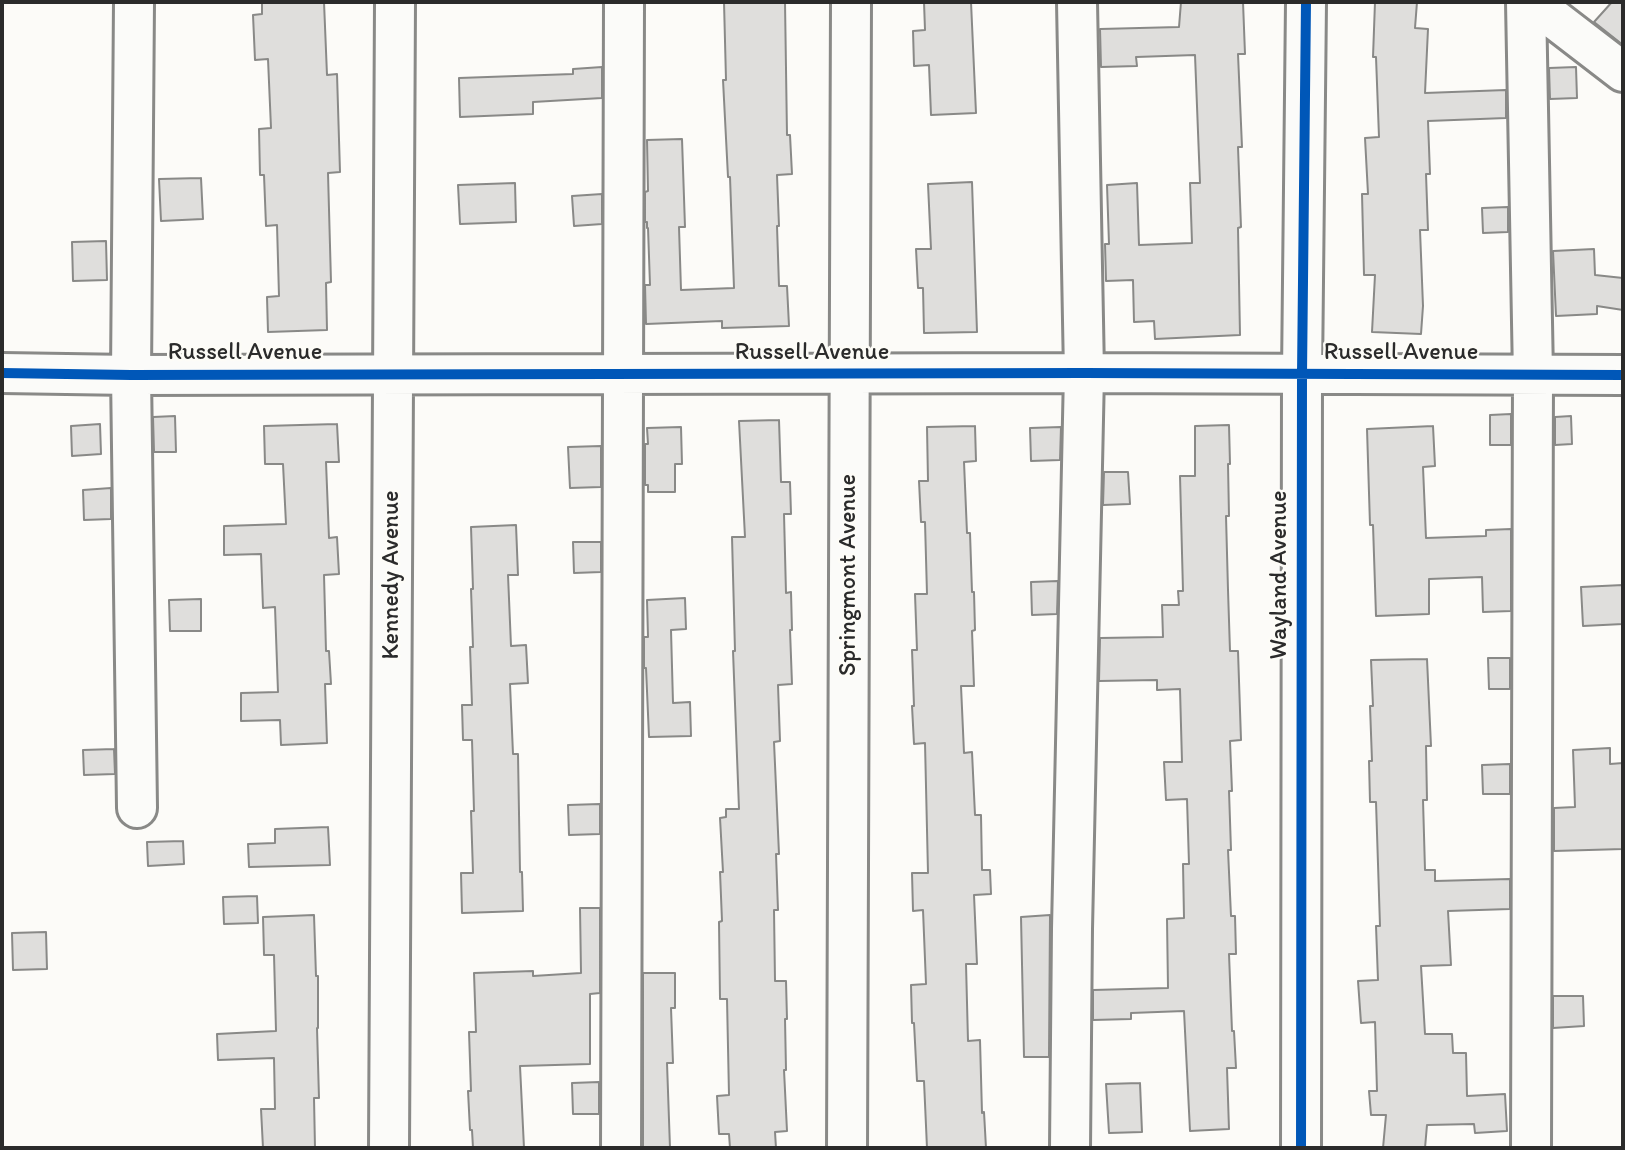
<!DOCTYPE html>
<style>
body{margin:0}
#map{position:relative;width:1625px;height:1150px;overflow:hidden;background:#fcfbf8;font-family:Itim,sans-serif}
canvas{display:block}
.frame{position:absolute;inset:0;border:4px solid #2b2b2b;pointer-events:none}
</style>
<div id="map">
<canvas width="1625" height="1150"></canvas>
<div class="frame"></div>
</div>
<script>
const c = document.querySelector('canvas').getContext('2d');
c.lineJoin = 'round';
function fill(path, color) {
  c.fillStyle = color;
  c.fill(path, 'evenodd');
}
function toPath(rows) {
  const path = new Path2D();
  for (const r of rows) {
    path.moveTo(r[0], r[1]);
    for (let i = 2; i < r.length; i += 2) path.lineTo(r[i], r[i + 1]);
  }
  return path;
}
function trace(path, color, width, dash) {
  c.strokeStyle = color;
  c.lineWidth = width;
  c.lineCap = dash ? 'butt' : 'round';
  c.setLineDash(dash || []);
  c.stroke(path);
}
function drawText(font, color, halo, rows, align = 'center') {
  c.font = font + ' Itim,sans-serif';
  c.lineWidth = 5;
  c.setLineDash([]);
  c.textBaseline = 'middle';
  c.strokeStyle = halo;
  c.fillStyle = color;
  for (const [text, x, y, turn = 0] of rows) {
    c.save();
    c.translate(x, y);
    c.rotate((+turn || 0) * Math.PI / 180);
    c.textAlign = isNaN(turn) ? turn : align;
    if (halo) c.strokeText(text, 0, 0);
    c.fillText(text, 0, 0);
    c.restore();
  }
}
const building = toPath([
 [262,2,324,2,327,75,337,74,340,172,328,173,331,282,326,283,327,330,268,332,267,297,279,296,277,225,266,226,264,175,260,175,259,129,271,128,268,59,255,60,253,15,262,14,262,2],
 [724,2,785,2,787,135,790,135,792,174,777,175,779,226,777,226,779,286,787,286,789,326,722,328,722,321,646,324,645,285,650,285,648,228,647,228,647,222,645,222,645,192,648,191,647,140,682,139,685,227,679,227,681,290,734,288,730,177,728,177,723,80,726,80,724,2],
 [924,2,971,2,976,113,931,115,929,65,914,66,913,31,925,30,924,2],
 [1181,2,1243,2,1245,54,1238,54,1242,147,1238,147,1241,227,1238,228,1240,335,1155,339,1154,321,1134,322,1133,280,1106,281,1105,244,1109,244,1107,185,1137,183,1139,245,1192,243,1190,183,1200,183,1195,55,1136,57,1137,66,1101,67,1100,29,1179,27,1181,2],
 [1375,2,1417,2,1415,28,1428,29,1425,93,1506,90,1506,118,1428,121,1430,174,1426,174,1428,230,1420,230,1423,306,1421,334,1372,332,1375,275,1364,275,1362,194,1368,194,1365,138,1379,137,1376,57,1373,57,1375,2],
 [1612,2,1623,2,1623,45,1594,22,1612,2],
 [602,67,602,98,533,102,533,114,460,117,459,78,573,74,573,69,602,67],
 [1576,67,1577,98,1550,99,1549,68,1576,67],
 [201,178,203,219,161,221,159,179,201,178],
 [972,182,977,332,924,333,923,288,918,288,916,249,931,249,928,184,972,182],
 [515,183,516,222,460,224,458,185,515,183],
 [602,194,602,224,574,226,572,196,602,194],
 [1508,207,1508,232,1483,233,1482,208,1508,207],
 [106,241,107,280,73,281,72,242,106,241],
 [1594,249,1595,275,1623,278,1623,310,1597,306,1597,314,1556,316,1553,251,1594,249],
 [1511,414,1511,445,1490,445,1490,415,1511,414],
 [175,416,176,452,154,452,153,417,175,416],
 [1571,416,1572,444,1555,445,1555,417,1571,416],
 [779,420,781,482,790,482,791,514,784,514,786,593,791,592,792,630,790,630,792,684,778,685,780,741,774,742,779,854,776,854,778,910,774,910,775,981,786,981,787,1019,785,1019,786,1070,784,1070,787,1131,775,1132,776,1148,730,1148,729,1134,719,1134,717,1096,729,1095,727,999,720,999,719,922,722,921,720,872,723,872,720,818,726,817,726,809,739,809,733,651,735,651,732,537,745,537,739,421,779,420],
 [100,424,101,454,72,456,71,426,100,424],
 [337,424,339,462,326,462,329,538,337,537,339,574,324,575,326,651,329,651,331,684,325,684,327,743,281,745,280,720,241,721,241,693,278,692,275,607,263,608,261,554,224,555,224,526,286,524,283,464,265,464,264,426,337,424],
 [1229,425,1230,464,1228,464,1229,516,1226,516,1228,590,1230,651,1238,651,1241,740,1230,741,1232,791,1229,791,1231,850,1228,850,1231,916,1235,916,1236,954,1229,954,1232,1031,1234,1031,1236,1068,1227,1068,1229,1129,1190,1131,1184,1011,1131,1013,1131,1019,1093,1020,1093,990,1168,988,1167,919,1184,918,1183,864,1189,864,1187,799,1166,800,1164,762,1182,762,1180,689,1157,690,1157,680,1099,681,1100,638,1163,637,1162,605,1179,605,1178,591,1183,591,1180,476,1195,476,1195,426,1229,425],
 [975,426,976,461,964,462,967,533,970,533,972,592,974,592,975,630,972,631,974,686,961,686,964,753,972,752,975,815,981,815,982,870,990,870,991,894,974,895,977,964,966,964,968,1041,980,1040,982,1113,984,1112,986,1148,927,1148,924,1081,917,1081,914,1023,912,1023,911,985,926,984,923,910,913,911,912,873,928,873,925,743,914,744,912,706,914,706,912,650,917,650,915,594,927,594,925,522,921,522,919,481,928,481,927,427,975,426],
 [1433,426,1435,466,1423,467,1426,538,1486,536,1486,530,1511,529,1511,611,1483,612,1482,577,1429,579,1429,614,1376,616,1373,525,1370,525,1367,429,1433,426],
 [681,427,682,464,675,464,675,492,648,492,648,485,645,485,645,444,648,444,647,428,681,427],
 [1061,427,1060,460,1031,461,1030,428,1061,427],
 [601,446,601,487,570,488,568,447,601,446],
 [1104,472,1128,472,1130,504,1103,505,1104,472],
 [111,488,111,519,84,520,83,490,111,488],
 [516,525,518,575,508,575,511,646,526,645,528,683,510,684,513,754,518,754,520,872,522,872,523,911,462,913,461,873,473,873,471,811,474,811,472,740,463,740,462,705,472,705,470,647,473,647,471,589,473,589,471,527,516,525],
 [573,542,601,542,601,572,574,573,573,542],
 [1058,581,1057,614,1032,615,1031,582,1058,581],
 [1623,585,1623,624,1583,626,1581,587,1623,585],
 [685,598,686,629,671,630,673,703,690,702,691,736,649,737,646,668,644,668,644,637,648,637,647,600,685,598],
 [201,599,201,631,170,631,169,600,201,599],
 [1488,658,1510,658,1510,689,1489,689,1488,658],
 [1427,659,1431,746,1426,746,1427,800,1423,800,1425,870,1435,870,1435,881,1510,879,1510,909,1448,911,1451,965,1421,966,1425,1034,1452,1034,1453,1053,1466,1053,1467,1096,1505,1094,1507,1131,1475,1133,1474,1124,1427,1125,1425,1148,1383,1148,1386,1115,1371,1115,1369,1091,1377,1091,1375,1022,1361,1023,1358,981,1378,980,1376,926,1380,926,1376,802,1370,802,1369,761,1372,761,1370,706,1373,706,1371,660,1427,659],
 [1610,748,1610,764,1623,763,1623,849,1554,851,1554,808,1575,807,1573,750,1610,748],
 [114,749,115,774,84,775,83,750,114,749],
 [1510,764,1510,794,1483,794,1482,765,1510,764],
 [600,804,600,834,569,835,568,805,600,804],
 [328,827,330,865,249,867,248,844,275,843,275,829,328,827],
 [183,841,184,864,148,866,147,842,183,841],
 [257,896,258,923,224,924,223,897,257,896],
 [580,908,600,908,600,993,590,994,590,1064,520,1066,524,1148,473,1148,472,1130,470,1130,468,1091,471,1091,469,1032,476,1032,474,973,533,971,533,976,581,973,580,908],
 [314,915,316,976,318,976,318,1028,317,1028,319,1098,314,1098,315,1148,263,1148,261,1109,275,1109,274,1058,218,1060,217,1034,276,1031,274,955,264,955,263,917,314,915],
 [1050,915,1049,1057,1024,1057,1021,917,1050,915],
 [46,932,47,969,13,970,12,933,46,932],
 [643,973,675,973,675,1008,671,1008,673,1063,667,1063,670,1148,643,1148,643,973],
 [1553,996,1583,996,1584,1026,1553,1028,1553,996],
 [599,1082,599,1114,573,1114,572,1083,599,1082],
 [1140,1083,1142,1132,1109,1133,1106,1084,1140,1083]
]);
const minor = toPath([
 [134,2,131,375,137,808],
 [1526,2,1533,375,1531,1148],
 [1532,2,1623,72],
 [2,373,131,375,1084,373,1623,375],
 [389,1148,395,2],
 [621,1148,624,2],
 [847,1148,851,2],
 [1070,1148,1072,929,1084,373,1077,2],
 [1301,1148,1302,374,1306,2]
]);
const cycleway = toPath([
 [2,373,131,375,1084,373,1623,375],
 [1301,1148,1302,374,1306,2]
]);
const streetNames = [
 ["Russell Avenue",245,353],
 ["Russell Avenue",812,353],
 ["Russell Avenue",1401,353],
 ["Kennedy Avenue",392,575,-90],
 ["Springmont Avenue",849,575,-90],
 ["Wayland Avenue",1280,575,-90]
];
fill(building, '#dfdedc');
trace(building, '#898987', 2);
trace(minor, '#898987', 44);
trace(minor, '#fbfbf9', 38);
trace(cycleway, '#0057b8', 10);
drawText('24px', '#2b2b2b', '#fdfcf7', streetNames);
</script>
